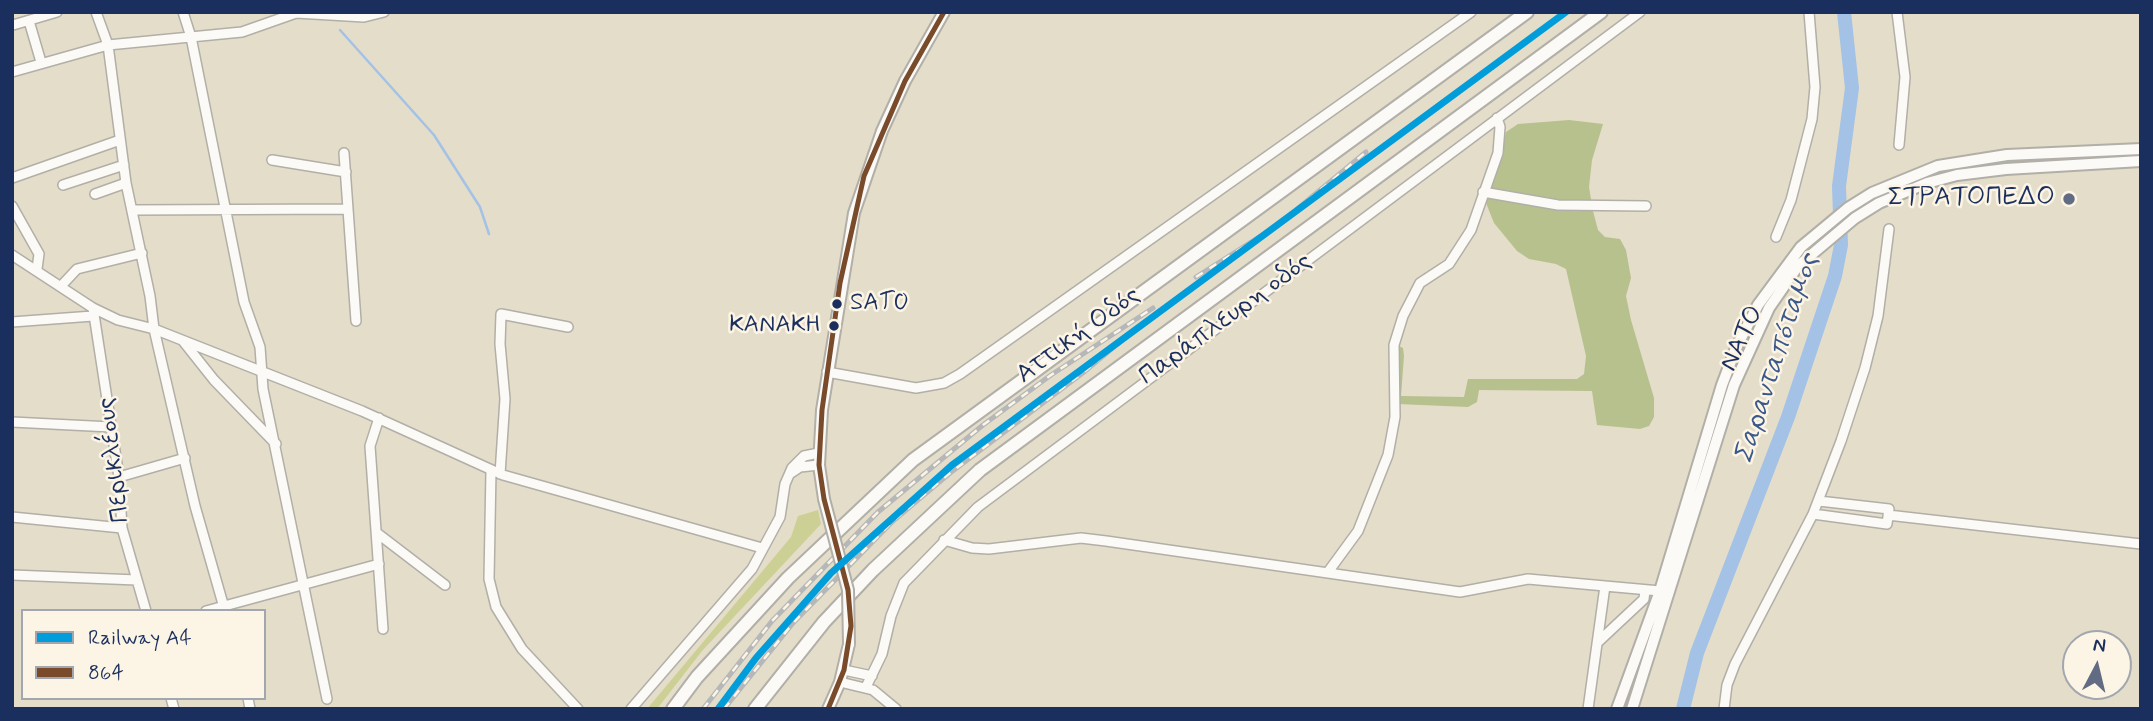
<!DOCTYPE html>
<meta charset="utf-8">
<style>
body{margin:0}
#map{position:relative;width:2153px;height:721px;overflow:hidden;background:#e4ddca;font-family:Mynerve,sans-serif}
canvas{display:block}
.frame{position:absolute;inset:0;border:14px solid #1b2f5e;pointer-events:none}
.legend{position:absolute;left:21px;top:609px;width:245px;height:91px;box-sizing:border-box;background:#fcf5e5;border:2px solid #a2a6af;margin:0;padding:9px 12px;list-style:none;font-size:21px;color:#1b2f5e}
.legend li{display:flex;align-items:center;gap:14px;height:35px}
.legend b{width:35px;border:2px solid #a2a6af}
.north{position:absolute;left:2062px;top:630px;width:70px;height:70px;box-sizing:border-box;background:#fcf5e5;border:2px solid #a2a6af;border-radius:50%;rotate:7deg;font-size:19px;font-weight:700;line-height:28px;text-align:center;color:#1b2f5e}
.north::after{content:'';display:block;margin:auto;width:24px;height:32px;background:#616c84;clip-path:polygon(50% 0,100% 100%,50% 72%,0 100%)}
</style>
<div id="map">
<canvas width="2153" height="721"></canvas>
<div class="frame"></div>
<ul class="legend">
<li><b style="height:9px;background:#019dda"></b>Railway A4</li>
<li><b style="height:9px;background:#7a4b2a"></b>864</li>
</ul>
<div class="north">N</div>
</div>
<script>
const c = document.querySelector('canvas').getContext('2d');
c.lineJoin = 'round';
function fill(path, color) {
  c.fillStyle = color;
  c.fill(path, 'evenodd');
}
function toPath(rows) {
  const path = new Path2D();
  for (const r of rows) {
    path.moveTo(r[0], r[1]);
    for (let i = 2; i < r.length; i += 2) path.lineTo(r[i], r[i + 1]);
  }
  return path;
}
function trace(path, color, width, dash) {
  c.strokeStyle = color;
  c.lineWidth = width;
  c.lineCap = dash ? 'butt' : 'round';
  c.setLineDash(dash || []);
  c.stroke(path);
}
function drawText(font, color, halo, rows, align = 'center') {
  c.font = font + ' Mynerve,sans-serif';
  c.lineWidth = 5;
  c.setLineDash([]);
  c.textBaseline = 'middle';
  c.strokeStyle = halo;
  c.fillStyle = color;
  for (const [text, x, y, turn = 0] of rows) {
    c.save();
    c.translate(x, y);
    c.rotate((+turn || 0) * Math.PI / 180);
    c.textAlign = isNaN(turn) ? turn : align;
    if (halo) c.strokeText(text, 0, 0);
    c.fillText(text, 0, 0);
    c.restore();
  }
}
const green = toPath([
 [818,510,821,524,702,651,657,709,647,709,791,537,798,516]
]);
const forest = toPath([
 [1569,120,1603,124,1592,160,1589,187,1593,211,1598,230,1605,237,1620,239,1626,250,1631,278,1626,296,1631,320,1654,398,1654,417,1649,426,1640,429,1597,425,1592,391,1479,390,1477,402,1468,407,1398,404,1396,348,1399,346,1403,348,1404,356,1401,396,1464,397,1468,379,1577,379,1584,374,1586,356,1566,269,1556,264,1529,259,1517,251,1494,223,1486,203,1506,132,1518,124]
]);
const stream = toPath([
 [340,30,434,135,480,207,489,234]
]);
const river = toPath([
 [1683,709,1697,653,1788,417,1835,276,1841,245,1839,186,1852,88,1844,12]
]);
const minor = toPath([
 [96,12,108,45,126,183,150,296,154,329,195,506,225,611],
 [183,12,191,37,244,302,260,347,263,389,327,699],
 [1897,12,1905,77,1899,145],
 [29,21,41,62],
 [13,25,57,12],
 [12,72,108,45,242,32,296,13,364,17,384,12],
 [344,153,356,321],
 [272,160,346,172],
 [12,178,120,140],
 [63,185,124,165],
 [1483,192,1558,205,1646,206],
 [95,194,126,183],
 [12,206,39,254,37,269],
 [133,210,347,209],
 [1776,237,1791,200,1812,119,1815,87,1809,12],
 [12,255,93,308,118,320,154,329,362,411,503,475,762,548],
 [62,285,77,269,142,253],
 [93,308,119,477,122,528,146,611],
 [12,322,93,316],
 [183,341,214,380,276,444],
 [827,372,916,388,944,383,960,374,1471,12],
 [379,418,370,446,383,629],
 [12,422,111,427],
 [491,470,489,579,496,607,522,649,578,709],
 [791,473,800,467,819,465],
 [500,474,505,399,500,344,501,314,568,327],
 [119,477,185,458],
 [1813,514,1887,524,1889,509,1819,501],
 [1888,515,2141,544],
 [12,517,122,528],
 [377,533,445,585],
 [944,540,972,548,989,549,1081,538,1106,541,1460,592,1528,579,1660,591],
 [1328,572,1358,531,1388,455,1395,417,1394,345,1403,316,1420,283,1449,264,1471,230,1498,153,1500,127,1497,118],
 [12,575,137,580],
 [206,611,379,564],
 [1597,643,1644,599,1645,591],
 [844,670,872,676],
 [840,682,873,690,896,709],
 [866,687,882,654,891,616,904,583,978,507,1640,12],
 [171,698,174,709],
 [248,698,250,709],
 [631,709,752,569,780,517,785,484,792,468,804,456,819,453],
 [1588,709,1605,586],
 [1724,709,1727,685,1735,664,1813,514,1841,441,1865,368,1878,316,1889,229]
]);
const major = toPath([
 [824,499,819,465,822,410,854,213,882,131,905,81,944,12],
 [828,709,840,682,849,644],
 [1617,709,1660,591,1722,385,1736,348,1758,305,1801,247,1848,208,1872,193,1938,166,2007,155,2141,149],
 [1632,709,1734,385,1769,308,1798,266,1855,218,1879,203,1927,183,1957,175,2006,169,2141,161]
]);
const highway = toPath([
 [673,709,697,677,788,578,913,460,1527,12],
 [755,709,824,622,873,570,980,470,1601,12]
]);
const rail = toPath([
 [1296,210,1366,152],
 [1196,277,1259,237],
 [703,709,772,621,878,512,983,425,1051,375,1153,308],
 [724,709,793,623,893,521,950,473,1084,372,1134,330]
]);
const majorBridge = toPath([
 [824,499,848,590,849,644]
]);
const bus1 = toPath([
 [828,709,844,670,851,626,848,590,824,499,819,465,822,410,840,283,864,176,905,81,944,12]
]);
const rail1 = toPath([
 [718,709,756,658,831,573,952,465,1566,12]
]);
const markers = [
 [2069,199,7,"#616c84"],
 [837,304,6,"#1b2f5e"],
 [834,326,6,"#1b2f5e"]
];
const busNames = [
 ["SATO",850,304],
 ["ΚΑΝΑΚΗ",821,326,"right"]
];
const poiNames = [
 ["ΣΤΡΑΤΟΠΕΔΟ",2055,199]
];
const streetNames = [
 ["Παράπλευρη οδός",1226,320,-36],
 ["Αττική Οδός",1079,336,-36],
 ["ΝΑΤΟ",1743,339,-65],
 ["Περικλέους",115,460,-97]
];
const waterNames = [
 ["Σαρανταπόταμος",1778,359,-72]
];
fill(green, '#ccd094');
fill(forest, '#b7c18e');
trace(stream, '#a3c2e6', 2.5);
trace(river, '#a3c2e6', 14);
trace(minor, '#b1afa7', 12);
trace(major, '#b1afa7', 14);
trace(highway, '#b1afa7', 16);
trace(minor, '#fbfaf7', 9);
trace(major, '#fbfaf7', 10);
trace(highway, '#fbfaf7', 12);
trace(rail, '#b5b7b9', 5);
trace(rail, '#fcf5e5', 2.5, [8]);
trace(majorBridge, '#b1afa7', 14, []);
trace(majorBridge, '#fbfaf7', 10);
trace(bus1, '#7a4b2a', 5);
trace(rail1, '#019dda', 7);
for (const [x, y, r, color] of markers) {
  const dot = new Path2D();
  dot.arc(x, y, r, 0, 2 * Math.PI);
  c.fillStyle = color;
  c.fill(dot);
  trace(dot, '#fcf5e5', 2.5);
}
drawText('24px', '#1b2f5e', '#fcf5e5', busNames, 'left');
drawText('26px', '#1b2f5e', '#fcf5e5', poiNames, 'right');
drawText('26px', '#1b2f5e', '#fcf5e5', streetNames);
drawText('italic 28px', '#3b588a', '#fcf5e5', waterNames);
</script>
